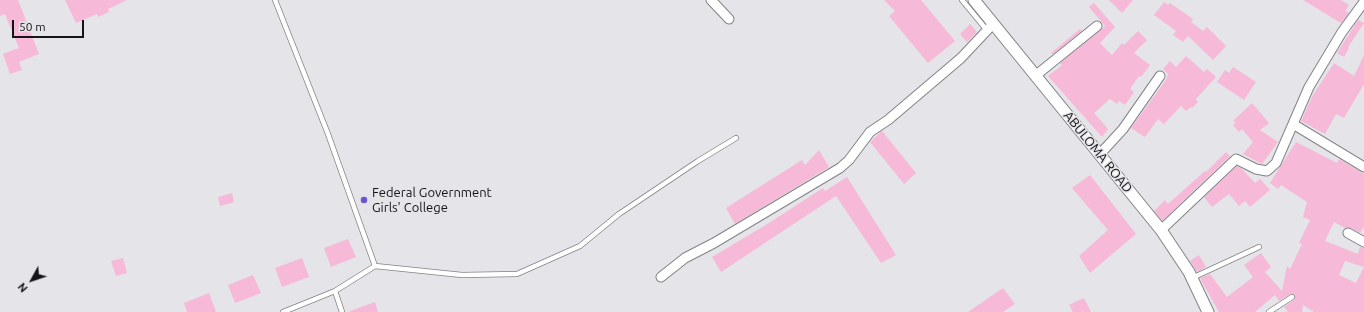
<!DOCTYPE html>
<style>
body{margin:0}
#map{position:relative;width:1364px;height:312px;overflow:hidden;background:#e4e4e9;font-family:Ubuntu,sans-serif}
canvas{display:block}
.north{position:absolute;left:12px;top:260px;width:40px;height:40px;-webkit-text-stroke:3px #e4e4e9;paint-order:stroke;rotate:230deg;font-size:11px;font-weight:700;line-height:16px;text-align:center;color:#141416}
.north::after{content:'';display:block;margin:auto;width:14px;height:18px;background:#141416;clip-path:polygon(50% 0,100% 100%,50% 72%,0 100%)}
.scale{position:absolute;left:12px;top:20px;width:72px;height:18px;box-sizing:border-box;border:2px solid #141416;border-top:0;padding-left:5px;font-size:12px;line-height:14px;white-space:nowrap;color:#141416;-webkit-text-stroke:3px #e4e4e9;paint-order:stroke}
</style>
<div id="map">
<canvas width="1364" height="312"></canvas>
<div class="north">N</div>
<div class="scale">50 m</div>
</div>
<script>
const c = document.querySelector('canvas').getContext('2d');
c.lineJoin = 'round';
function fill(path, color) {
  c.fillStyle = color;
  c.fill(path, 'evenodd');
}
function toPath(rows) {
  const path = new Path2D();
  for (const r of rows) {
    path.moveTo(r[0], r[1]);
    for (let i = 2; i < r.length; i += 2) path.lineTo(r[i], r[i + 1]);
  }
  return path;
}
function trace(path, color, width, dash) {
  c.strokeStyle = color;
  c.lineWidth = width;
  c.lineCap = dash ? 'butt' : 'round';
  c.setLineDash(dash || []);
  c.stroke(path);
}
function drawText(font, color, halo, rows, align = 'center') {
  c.font = font + ' Ubuntu,sans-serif';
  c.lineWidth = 3;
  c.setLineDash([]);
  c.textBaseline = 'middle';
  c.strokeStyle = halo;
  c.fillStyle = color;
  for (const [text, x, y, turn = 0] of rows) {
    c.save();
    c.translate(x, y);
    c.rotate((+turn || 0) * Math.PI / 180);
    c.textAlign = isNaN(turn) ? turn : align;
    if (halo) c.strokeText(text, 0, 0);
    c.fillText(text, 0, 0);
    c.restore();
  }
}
const building = toPath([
 [0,0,18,0,39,54,19,62,22,70,10,74,3,54,19,48,5,14,0,16],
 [65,0,127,0,108,9,109,12,98,17,97,14,76,23],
 [884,0,921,0,955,41,928,63,889,16,895,11],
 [1109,0,1133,0,1122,13],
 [1303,0,1341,0,1349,5,1345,11,1349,13,1341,23],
 [1164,2,1168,5,1170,3,1193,19,1191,22,1203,31,1207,27,1226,46,1213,60,1188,36,1183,42,1173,35,1176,31,1154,15],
 [1094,3,1115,27,1100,43,1112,55,1122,43,1124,45,1138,31,1147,40,1134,53,1150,65,1141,77,1139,76,1130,89,1134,92,1125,105,1119,101,1117,104,1110,99,1094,113,1108,129,1102,137,1048,76,1062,65,1060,63,1105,26,1089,7],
 [1358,20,1364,23,1348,47,1349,48,1344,57,1337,53],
 [970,24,977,32,967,42,960,34],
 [1080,29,1082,31,1053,54,1051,53],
 [1364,55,1364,84,1344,118,1336,114,1325,134,1301,121,1313,95,1334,63,1354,76],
 [1186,56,1204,72,1207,69,1216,77,1196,99,1198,102,1192,108,1191,107,1186,111,1181,106,1164,124,1158,119,1145,137,1131,128,1166,80,1168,74,1163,69,1170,61,1176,67],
 [1233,67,1256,82,1244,100,1217,82,1225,70,1229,73],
 [1252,103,1269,123,1260,130,1278,142,1262,164,1243,154,1253,142,1242,129,1239,132,1233,125,1236,122,1233,121],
 [882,131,916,173,904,184,870,142],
 [1296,142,1337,163,1339,159,1364,174,1364,226,1360,233,1351,228,1345,228,1334,222,1325,241,1358,254,1360,247,1364,248,1364,312,1314,312,1303,305,1302,312,1288,312,1284,307,1295,299,1295,295,1292,293,1279,301,1275,295,1255,312,1219,312,1200,278,1210,274,1227,297,1253,277,1244,265,1261,253,1271,267,1265,272,1282,291,1287,266,1290,269,1302,244,1299,243,1310,220,1303,217,1307,202,1281,185,1278,189,1270,183],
 [1345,261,1364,267,1356,283,1339,275],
 [819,150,829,167,735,224,726,208,802,160,805,165],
 [1226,152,1230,156,1162,221,1154,211,1165,200,1168,204,1205,171,1206,172],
 [1237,166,1242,169,1255,183,1260,179,1270,190,1250,207,1245,201,1239,206,1229,194,1212,207,1204,197],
 [1090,175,1136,234,1090,273,1079,256,1108,230,1072,188],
 [847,177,896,255,881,263,836,196,721,272,712,257,769,223,823,188,825,191],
 [232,193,234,202,220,206,218,197],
 [348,239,356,257,331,267,324,248],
 [1199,255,1206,267,1197,272,1190,261],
 [123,258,127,273,116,276,111,261],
 [302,258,309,277,282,287,275,268],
 [253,275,261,293,235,303,228,285],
 [1003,288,1015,304,1003,312,968,312],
 [209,293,216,312,187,312,184,303],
 [1084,298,1091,312,1073,312,1069,305],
 [375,302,378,312,350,312,350,311]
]);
const service = toPath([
 [275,0,328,134,375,266,335,291,283,312],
 [962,0,986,29],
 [375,266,462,275,517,274,580,246,619,214,698,161,736,138],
 [1192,278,1259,247],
 [335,291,342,312],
 [1269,312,1292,297]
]);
const minor = toPath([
 [711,0,729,19],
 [1035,76,1097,26],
 [1293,124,1364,167],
 [1100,154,1123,129,1160,76],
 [1161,230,1236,159,1256,169,1267,171,1276,163,1309,87,1342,32,1364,2],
 [1348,233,1364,242],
 [661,277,685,258,714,243,840,168,849,160,870,132,888,120,961,58,993,24]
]);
const tertiary = toPath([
 [974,0,1161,230,1189,272,1208,312]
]);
const markers = [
 [364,200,4,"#6d55ce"]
];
const streetNames = [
 ["ABULOMA ROAD",1098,152,51]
];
const poiNames = [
 ["Federal Government",372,193],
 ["Girls' College",372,208]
];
fill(building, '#f6b9d7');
trace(service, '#838387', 6);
trace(minor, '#838387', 11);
trace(tertiary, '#838387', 13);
trace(service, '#fff', 4.5);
trace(minor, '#fff', 9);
trace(tertiary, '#fff', 11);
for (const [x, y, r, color] of markers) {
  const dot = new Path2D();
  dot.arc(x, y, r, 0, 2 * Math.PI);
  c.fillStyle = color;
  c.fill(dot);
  trace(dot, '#e4e4e9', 1.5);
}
drawText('13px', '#141416', '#e4e4e9', streetNames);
drawText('13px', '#141416', '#e4e4e9', poiNames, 'left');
</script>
